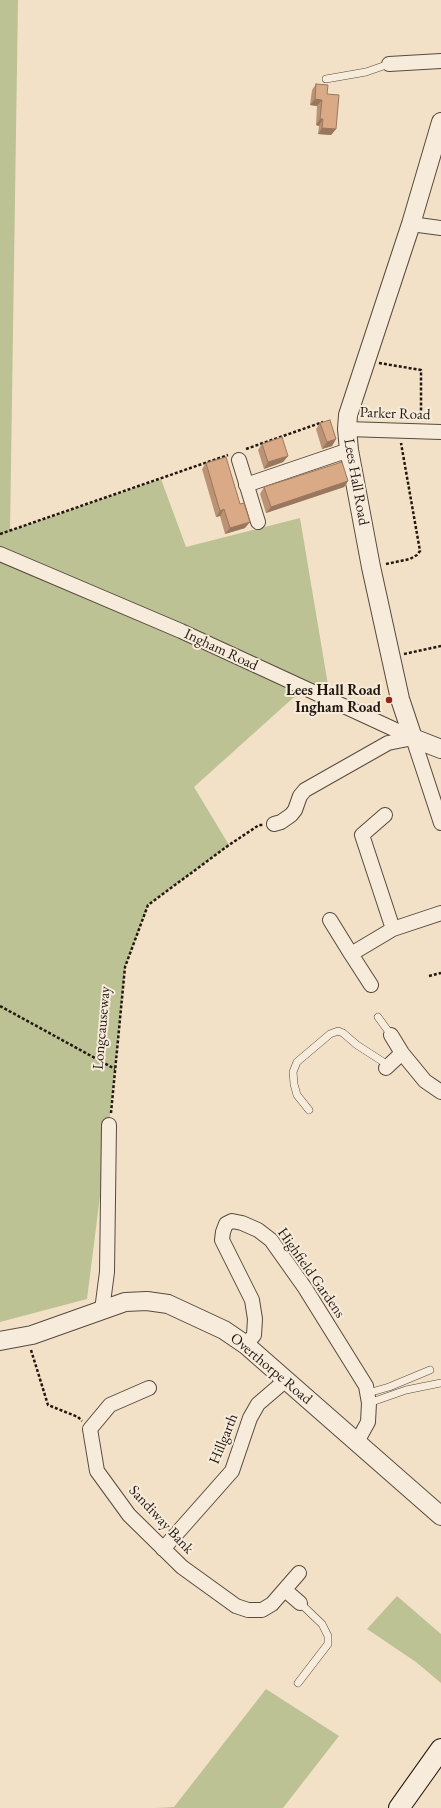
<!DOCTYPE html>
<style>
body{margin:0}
canvas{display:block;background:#f2e1c7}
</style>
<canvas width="441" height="1808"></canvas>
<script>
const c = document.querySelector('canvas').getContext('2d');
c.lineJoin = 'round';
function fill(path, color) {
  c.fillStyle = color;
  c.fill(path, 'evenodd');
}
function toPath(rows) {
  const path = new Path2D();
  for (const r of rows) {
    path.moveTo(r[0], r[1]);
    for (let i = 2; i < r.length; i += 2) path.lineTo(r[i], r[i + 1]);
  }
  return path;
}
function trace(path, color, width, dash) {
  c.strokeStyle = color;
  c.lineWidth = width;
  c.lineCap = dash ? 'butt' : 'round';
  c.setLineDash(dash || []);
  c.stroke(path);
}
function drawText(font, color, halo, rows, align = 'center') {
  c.font = font + ' "EB Garamond",serif';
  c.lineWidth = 4;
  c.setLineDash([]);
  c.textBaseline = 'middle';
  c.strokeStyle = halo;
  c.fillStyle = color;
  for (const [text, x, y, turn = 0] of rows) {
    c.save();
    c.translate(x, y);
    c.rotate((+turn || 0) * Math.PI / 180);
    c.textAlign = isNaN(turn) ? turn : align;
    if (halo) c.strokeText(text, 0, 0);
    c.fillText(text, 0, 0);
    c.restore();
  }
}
const green = toPath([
 [0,0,18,0,10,531,161,479,186,547,300,518,328,685,293,698,194,787,229,845,148,905,125,967,109,1125,87,1299,0,1322],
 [397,1596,441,1634,441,1683,416,1662,367,1629],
 [266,1689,339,1736,283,1808,156,1808,174,1807]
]);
const path = toPath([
 [379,363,421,370,421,420],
 [246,449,323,422],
 [0,534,228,455],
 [386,564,410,559,417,555,420,551,401,443],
 [404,654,441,646],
 [429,976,441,973],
 [0,1006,115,1069],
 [111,1113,125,967,148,905,229,845,259,825,263,825],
 [31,1350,48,1405,78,1417,82,1421]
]);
const service = toPath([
 [326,79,366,72,389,64],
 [378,1017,391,1035],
 [309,1110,297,1095,294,1084,293,1072,297,1062,330,1034,338,1031,343,1033,357,1045,388,1065],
 [368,1393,389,1387,430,1370],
 [369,1403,406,1390,441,1383],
 [298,1683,328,1644,328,1636,322,1624,300,1603]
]);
const minor = toPath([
 [389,64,441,61],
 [411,224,441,228],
 [347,429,441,432],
 [239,460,258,522],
 [246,485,349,450],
 [0,554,181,631,413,738],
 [413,738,441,823],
 [385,815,362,835,393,929],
 [274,824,281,822,291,815,295,810,300,796,305,790,388,743,413,738],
 [330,920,351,954,393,929,441,913],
 [351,954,371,985],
 [391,1035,402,1053,425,1081,441,1092],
 [386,1068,402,1053],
 [102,1310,107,1272,109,1125],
 [246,1345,254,1335,255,1319,252,1300,222,1240,223,1232,226,1224,232,1221,242,1223,258,1230,271,1240,305,1288,366,1386,369,1403,368,1422,357,1442],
 [149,1388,110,1405,90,1429,97,1471,129,1515,182,1567,236,1606,248,1610,262,1610,272,1604,299,1573],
 [163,1549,232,1471,250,1418,258,1404,286,1380],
 [285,1590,300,1603]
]);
const tertiary = toPath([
 [441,122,411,224,348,415,347,429,349,450,371,567,400,699,413,738,441,749],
 [0,1341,32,1335,125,1302,147,1301,168,1304,224,1330,246,1345,441,1516]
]);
const secondary = toPath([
 [399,1808,441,1749]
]);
const wall = toPath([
 [316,84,327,94,336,129,331,135,318,134,319,126,316,125,317,106,310,105,312,90],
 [320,423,336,439,332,446,322,449,316,429],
 [262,444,288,456,283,462,264,469,258,450],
 [206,463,245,528,225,534,220,516,216,517,202,469],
 [348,481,344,487,266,513,260,494,264,487]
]);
const shadedWall = toPath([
 [315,99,322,100,317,106,310,105],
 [320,119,323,119,319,126,316,125],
 [322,128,336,129,331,135,318,134],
 [336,439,332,446,322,449,327,442],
 [288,456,283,462,264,469,268,462],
 [348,481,344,487,266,513,271,507],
 [224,509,220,516,216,517,220,511],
 [250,522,245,528,225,534,230,528]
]);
const building = toPath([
 [316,84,328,85,327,94,339,95,336,129,322,128,323,119,320,119,322,100,315,99,316,84],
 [330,420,336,439,327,442,320,423,330,420],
 [282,437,288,456,268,462,262,444,282,437],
 [226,457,240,504,244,503,250,522,230,528,224,509,220,511,206,463,226,457],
 [342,462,348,481,271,507,264,487,342,462]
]);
const markers = [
 [389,700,4,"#8f2418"]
];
const streetNames = [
 ["Parker Road",395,414,2],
 ["Lees Hall Road",356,482,80],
 ["Ingham Road",221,650,25],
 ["Longcauseway",102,1028,-85],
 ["Highfield Gardens",311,1273,55],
 ["Overthorpe Road",271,1369,40],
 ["Hillgarth",224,1439,-68],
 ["Sandiway Bank",161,1520,47]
];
const poiNames = [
 ["Lees Hall Road",381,691],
 ["Ingham Road",381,708]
];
fill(green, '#bcc294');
trace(service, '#574a3e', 8);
trace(minor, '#574a3e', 16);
trace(tertiary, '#574a3e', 20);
trace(secondary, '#231811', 22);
trace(path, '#231811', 2.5, [3, 2]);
trace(service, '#f7ecdb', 7);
trace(minor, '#f7ecdb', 14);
trace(tertiary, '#f7ecdb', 18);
trace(secondary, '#f7ecdb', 20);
fill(wall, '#bb9274');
fill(shadedWall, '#99775e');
fill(building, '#daaa87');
trace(building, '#99775e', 1);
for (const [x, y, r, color] of markers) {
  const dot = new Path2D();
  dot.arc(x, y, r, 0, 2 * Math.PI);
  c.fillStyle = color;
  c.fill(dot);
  trace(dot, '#f7ecdb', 1.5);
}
drawText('15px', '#231811', '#f7ecdb', streetNames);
drawText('bold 15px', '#231811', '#f7ecdb', poiNames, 'right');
</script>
